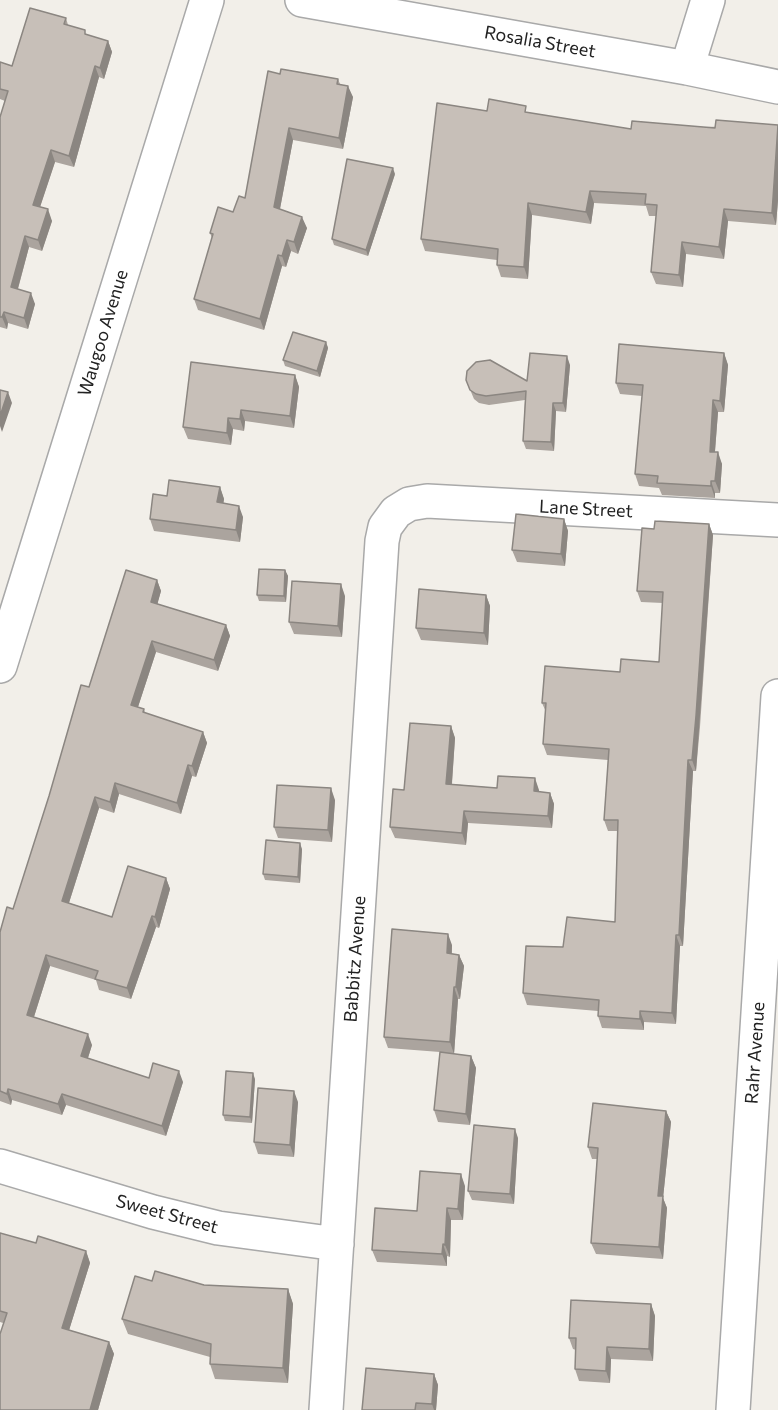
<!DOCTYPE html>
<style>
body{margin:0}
canvas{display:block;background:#f2efe9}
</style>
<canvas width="778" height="1410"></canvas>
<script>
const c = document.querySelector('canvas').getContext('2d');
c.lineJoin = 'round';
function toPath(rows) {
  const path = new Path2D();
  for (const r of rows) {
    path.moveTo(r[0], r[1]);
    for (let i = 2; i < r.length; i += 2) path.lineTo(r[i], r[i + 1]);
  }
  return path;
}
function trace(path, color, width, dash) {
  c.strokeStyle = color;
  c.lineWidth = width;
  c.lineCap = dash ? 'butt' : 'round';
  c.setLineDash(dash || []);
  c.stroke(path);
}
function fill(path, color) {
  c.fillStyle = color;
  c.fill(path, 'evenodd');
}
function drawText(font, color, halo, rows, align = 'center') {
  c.font = font + ' Commissioner,sans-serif';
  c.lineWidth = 6;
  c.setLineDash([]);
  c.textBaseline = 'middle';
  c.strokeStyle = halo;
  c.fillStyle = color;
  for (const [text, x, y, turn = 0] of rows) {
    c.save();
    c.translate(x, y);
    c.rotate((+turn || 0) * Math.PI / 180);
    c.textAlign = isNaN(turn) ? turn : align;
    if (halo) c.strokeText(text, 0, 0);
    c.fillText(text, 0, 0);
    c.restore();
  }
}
const minor = toPath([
 [302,0,687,68,778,87],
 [687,68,708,0],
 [0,666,207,0],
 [0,1166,153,1212,218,1228,337,1244],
 [326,1410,382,541,385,527,396,512,409,504,427,501,778,520],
 [733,1410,778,696]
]);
const wall = toPath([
 [66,18,68,25,87,35,108,41,112,52,104,79,99,77,74,167,55,162,40,207,52,221,42,251,29,247,18,289,35,304,28,329,8,323,7,329,0,327,0,117,5,101,0,99,0,62,12,66],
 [280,74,338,79,340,84,353,97,343,149,293,140,280,209,307,228,298,254,291,251,286,267,282,266,264,330,198,310,194,299,212,238,210,233,233,212,245,198],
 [487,111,528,113,631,129,778,125,778,200,776,225,728,221,724,259,686,254,683,287,656,284,651,272,656,216,649,216,646,206,594,203,591,224,532,215,528,279,501,277,497,265,497,260,425,251,421,239],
 [395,174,368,256,334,245,332,239],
 [326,342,328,348,320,377,285,366,283,360],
 [724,353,728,365,724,412,718,412,715,452,722,464,720,493,715,493,715,498,662,495,659,488,639,486,635,474,642,396,620,394,616,383],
 [570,365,566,412,556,411,554,451,526,449,523,441,525,400,489,405,479,403,474,399,466,380,527,381],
 [295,375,299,387,294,428,245,421,244,431,233,429,231,445,188,439,183,427],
 [220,487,224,499,223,503,243,517,240,542,154,531,150,519,167,496],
 [564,519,568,531,565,566,517,562,512,550],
 [709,524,713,535,700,727,696,771,693,771,683,946,680,946,676,1024,644,1022,644,1030,602,1028,598,1016,598,1011,527,1005,523,993,563,947,615,922,618,831,608,831,604,820,608,760,547,755,543,744,546,712,542,703,620,672,659,662,663,603,641,602,637,591,654,529],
 [285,570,288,576,286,602,259,601,257,595],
 [157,580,161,591,157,604,226,625,230,636,218,671,156,652,138,707,144,709,145,713,203,732,207,743,196,777,192,776,181,814,119,794,114,813,99,808,69,903,112,917,166,878,170,889,159,928,156,927,131,999,99,990,96,980,50,966,34,1017,92,1045,88,1058,149,1078,183,1082,166,1136,66,1105,62,1115,12,1100,11,1105,0,1101,0,932,13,909,89,687],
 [486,595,490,606,488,645,421,640,416,628],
 [345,596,342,637,294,634,289,622],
 [451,726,455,738,452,784,497,788,539,790,539,792,550,793,554,804,552,828,468,823,466,845,395,838,390,827,404,790],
 [335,800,332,842,278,838,274,827],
 [302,849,300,883,265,880,263,874],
 [452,945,452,954,459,955,464,966,460,999,458,999,454,1054,471,1056,476,1068,470,1125,438,1122,434,1110,440,1052,388,1048,384,1037],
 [255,1079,252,1123,225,1121,223,1115],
 [298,1102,294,1157,258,1154,254,1142],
 [666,1111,671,1122,663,1198,667,1208,663,1259,596,1254,591,1243,597,1159,592,1159,588,1147],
 [518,1138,514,1204,472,1200,468,1191],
 [465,1186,463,1220,451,1220,450,1257,447,1256,447,1266,377,1262,372,1250,417,1211],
 [0,1233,36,1243,86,1251,90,1263,69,1330,109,1342,114,1354,98,1410,0,1410,3,1323,0,1322],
 [152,1281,204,1285,288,1289,293,1304,288,1383,215,1379,210,1364,210,1357,128,1334,122,1319],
 [651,1304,655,1316,653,1361,611,1359,610,1383,579,1381,575,1369,576,1350,573,1349,569,1338],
 [434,1374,438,1385,436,1410,362,1410]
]);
const shadedWall = toPath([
 [108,41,112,52,104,79,100,68],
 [95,66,99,77,74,167,69,156],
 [348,86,353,97,343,149,339,138],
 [289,128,293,140,278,219,274,207],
 [778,131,778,200,776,225,772,213],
 [51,150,55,162,37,216,33,205],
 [393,168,395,174,368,256,366,250],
 [590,191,594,203,591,224,586,212],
 [528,203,532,215,528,279,524,267],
 [48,209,52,221,42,251,38,240],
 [724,209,728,221,724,259,719,247],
 [302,217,307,228,298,254,294,242],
 [25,236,29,247,15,299,11,287],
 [287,240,291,251,286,267,282,256],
 [682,242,686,254,683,287,679,275],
 [278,255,282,266,264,330,260,319],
 [31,293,35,304,28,329,24,318],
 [4,312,8,323,7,329,2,317],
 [326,342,328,348,320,377,317,371],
 [724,353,728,365,724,412,720,401],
 [567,356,570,365,566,412,563,403],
 [295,375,299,387,294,428,290,416],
 [8,392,12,403,2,432,0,426,0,416],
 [713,400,718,412,714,463,710,452],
 [553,403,556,411,554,451,551,442],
 [241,410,245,421,244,431,240,419],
 [228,418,233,429,231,445,227,433],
 [718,452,722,464,720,493,715,481],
 [711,481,715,493,715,498,711,486],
 [220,487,224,499,222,514,217,502],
 [239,506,243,517,240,542,236,530],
 [564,519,568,531,565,566,561,554],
 [709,524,713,535,696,771,692,760],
 [285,570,288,576,286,602,284,596],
 [157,580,161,591,155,613,151,602],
 [341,584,345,596,342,637,338,626],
 [486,595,490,606,488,645,484,633],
 [226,625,230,636,218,671,214,660],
 [152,641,156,652,135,716,131,705],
 [451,726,455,738,451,795,446,784],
 [203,732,207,743,196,777,192,766],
 [688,760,693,771,683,946,679,935],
 [188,765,192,776,181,814,177,803],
 [535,778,539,790,539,803,534,791],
 [115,783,119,794,114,813,110,802],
 [331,788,335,800,332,842,328,830],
 [550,793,554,804,552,828,548,816],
 [95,797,99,808,66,912,62,901],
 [464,811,468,823,466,845,462,833],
 [300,843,302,849,300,883,298,877],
 [166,878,170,889,159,928,155,917],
 [152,916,156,927,131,999,127,988],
 [448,934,452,945,451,965,447,953],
 [676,935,680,946,676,1024,672,1013],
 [46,955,50,966,31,1026,27,1015],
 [459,955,464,966,460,999,456,987],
 [454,987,458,999,454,1054,450,1042],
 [640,1011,644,1022,644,1030,640,1019],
 [88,1034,92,1045,85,1067,81,1056],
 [471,1056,476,1068,470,1125,466,1114],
 [179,1071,183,1082,166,1136,162,1126],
 [253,1073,255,1079,252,1123,250,1117],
 [8,1089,12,1100,11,1105,7,1094],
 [294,1091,298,1102,294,1157,290,1145],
 [62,1094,66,1105,62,1115,58,1104],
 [666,1111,671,1122,663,1198,667,1208,663,1259,659,1247,658,1196],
 [515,1129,518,1138,514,1204,510,1194],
 [461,1174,465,1186,463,1220,458,1209],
 [447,1208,451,1220,450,1257,445,1245],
 [443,1244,447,1256,447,1266,442,1254],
 [86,1251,90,1263,66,1340,62,1328],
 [288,1289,293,1304,288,1383,283,1368],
 [651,1304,655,1316,653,1361,649,1349],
 [109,1342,114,1354,98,1410,90,1410],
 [607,1347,611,1359,610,1383,606,1371],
 [434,1374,438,1385,436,1410,434,1410,432,1404]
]);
const building = toPath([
 [30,8,66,18,64,24,85,30,85,34,108,41,100,68,95,66,69,156,51,150,33,205,48,209,38,240,25,236,11,287,31,293,24,318,4,312,2,317,0,317,0,117,8,91,0,89,0,62,12,66,30,8],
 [281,69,338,79,337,84,348,86,339,138,289,128,274,207,302,217,294,242,287,240,282,256,278,255,260,319,194,299,213,234,210,233,218,207,233,212,239,196,245,198,268,71,280,74,281,69],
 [489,99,526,106,525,112,631,129,632,121,715,128,716,120,778,125,772,213,724,209,719,247,682,242,679,275,651,272,657,205,645,204,646,194,590,191,586,212,528,203,524,267,497,265,498,249,421,239,437,103,487,111,489,99],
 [347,159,393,168,366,250,332,239,347,159],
 [293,332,326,342,317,371,283,360,293,332],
 [619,344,724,353,720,401,713,400,710,452,718,452,715,481,711,481,711,486,657,483,658,476,635,474,643,385,616,383,619,344],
 [530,353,567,356,563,403,553,403,551,442,523,441,526,391,486,396,476,394,470,390,466,380,467,371,476,362,490,360,527,381,530,353],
 [191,362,295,375,290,416,241,410,240,419,228,418,227,433,183,427,191,362],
 [0,390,8,392,0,416,0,390],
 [169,480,220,487,217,502,239,506,236,530,150,519,153,494,167,496,169,480],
 [516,514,564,519,561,554,512,550,516,514],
 [655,521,709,524,696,716,692,760,688,760,679,935,676,935,672,1013,640,1011,640,1019,598,1016,599,1000,523,993,526,946,563,947,567,917,615,922,618,820,604,820,609,749,543,744,546,703,542,703,545,666,620,672,621,659,659,662,663,592,637,591,642,528,654,529,655,521],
 [259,569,285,570,284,596,257,595,259,569],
 [126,570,157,580,151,602,226,625,214,660,152,641,131,705,144,709,143,712,203,732,192,766,188,765,177,803,115,783,110,802,95,797,62,901,112,917,128,866,166,878,155,917,152,916,127,988,95,979,98,971,46,955,27,1015,88,1034,81,1056,149,1078,153,1063,179,1071,162,1126,62,1094,58,1104,8,1089,7,1094,0,1091,0,932,7,907,13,909,49,796,81,685,89,687,126,570],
 [292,581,341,584,338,626,289,622,292,581],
 [419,589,486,595,484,633,416,628,419,589],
 [410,723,451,726,446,784,497,788,498,776,535,778,534,791,550,793,548,816,464,811,462,833,390,827,393,789,404,790,410,723],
 [277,785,331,788,328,830,274,827,277,785],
 [266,840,300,843,298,877,263,874,266,840],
 [392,929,448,934,447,953,459,955,456,987,454,987,450,1042,384,1037,392,929],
 [440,1052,471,1056,466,1114,434,1110,440,1052],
 [226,1071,253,1073,250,1117,223,1115,226,1071],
 [258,1088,294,1091,290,1145,254,1142,258,1088],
 [593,1103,666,1111,658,1196,663,1196,659,1247,591,1243,598,1148,588,1147,593,1103],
 [474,1125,515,1129,510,1194,468,1191,474,1125],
 [420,1171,461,1174,458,1209,447,1208,445,1245,443,1244,442,1254,372,1250,375,1208,417,1211,420,1171],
 [0,1233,36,1243,38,1236,86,1251,62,1328,109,1342,90,1410,0,1410,0,1334,7,1313,0,1311,0,1233],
 [155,1271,204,1285,288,1289,283,1368,210,1364,211,1344,122,1319,135,1276,152,1281,155,1271],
 [571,1300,651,1304,649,1349,607,1347,606,1371,575,1369,576,1338,569,1338,571,1300],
 [366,1368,434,1374,432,1404,416,1403,415,1410,362,1410,366,1368]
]);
const streetNames = [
 ["Rosalia Street",540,42,10],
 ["Waugoo Avenue",103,333,-73],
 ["Lane Street",586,509,3],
 ["Babbitz Avenue",355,959,-86],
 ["Rahr Avenue",755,1053,-86],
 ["Sweet Street",167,1214,15]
];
trace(minor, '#a9a9a9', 36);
trace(minor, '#fff', 33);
fill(wall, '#aba49e');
fill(shadedWall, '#8b8681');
fill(building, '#c7bfb8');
trace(building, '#8b8681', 1.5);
drawText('18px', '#222', '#fff', streetNames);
</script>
